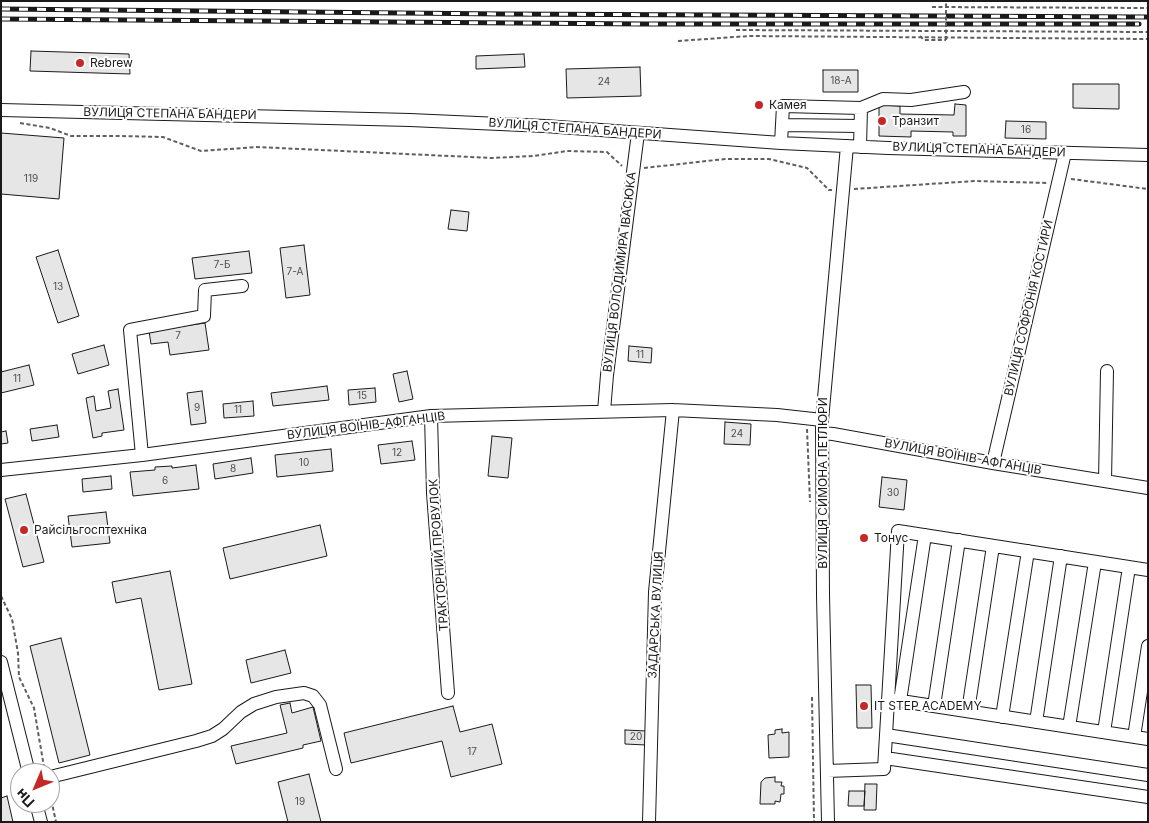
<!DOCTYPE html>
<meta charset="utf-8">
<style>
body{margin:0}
#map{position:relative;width:1149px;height:823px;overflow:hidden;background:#fff;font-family:Inter,sans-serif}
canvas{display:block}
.frame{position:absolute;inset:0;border:2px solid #1a1a1a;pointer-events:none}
.north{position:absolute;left:10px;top:763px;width:50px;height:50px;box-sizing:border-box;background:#fff;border:1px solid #a3a3a3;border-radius:50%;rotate:225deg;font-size:14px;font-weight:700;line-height:20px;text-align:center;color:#1a1a1a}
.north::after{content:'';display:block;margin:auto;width:18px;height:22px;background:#c62828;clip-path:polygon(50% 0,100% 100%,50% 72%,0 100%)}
</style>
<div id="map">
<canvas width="1149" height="823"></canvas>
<div class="frame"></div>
<div class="north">Пн</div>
</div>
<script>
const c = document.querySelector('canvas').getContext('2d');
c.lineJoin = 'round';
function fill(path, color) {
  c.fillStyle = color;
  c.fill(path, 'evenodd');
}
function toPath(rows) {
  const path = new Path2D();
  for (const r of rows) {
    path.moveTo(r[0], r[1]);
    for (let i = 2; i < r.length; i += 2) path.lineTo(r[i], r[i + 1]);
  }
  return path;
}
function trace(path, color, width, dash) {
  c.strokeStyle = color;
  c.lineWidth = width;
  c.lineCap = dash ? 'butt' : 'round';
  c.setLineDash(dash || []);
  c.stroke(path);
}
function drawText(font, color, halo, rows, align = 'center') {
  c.font = font + ' Inter,sans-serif';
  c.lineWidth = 4;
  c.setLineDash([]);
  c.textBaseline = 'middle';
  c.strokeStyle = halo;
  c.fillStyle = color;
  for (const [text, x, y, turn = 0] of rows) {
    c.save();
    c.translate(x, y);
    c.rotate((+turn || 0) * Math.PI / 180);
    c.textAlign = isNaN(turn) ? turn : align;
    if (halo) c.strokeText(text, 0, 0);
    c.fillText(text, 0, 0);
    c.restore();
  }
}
const building = toPath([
 [31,51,129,54,130,74,30,71,31,51],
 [524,54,525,67,476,69,476,56,524,54],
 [640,67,641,96,567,98,566,69,640,67],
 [823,70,858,70,858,92,823,92,823,70],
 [1073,84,1119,84,1119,109,1073,108,1073,84],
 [955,104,966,105,966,136,953,136,953,132,911,131,911,137,879,136,879,105,900,106,900,114,954,115,955,104],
 [1006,121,1046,122,1046,139,1005,138,1006,121],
 [1,133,64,138,59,199,1,194,1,133],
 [451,210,469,212,467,231,448,229,451,210],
 [304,245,310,295,286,298,280,248,304,245],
 [58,250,79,316,58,323,36,257,58,250],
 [249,251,252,273,195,279,192,258,249,251],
 [205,323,209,350,170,355,168,342,151,344,149,331,205,323],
 [104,345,109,365,78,374,72,354,104,345],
 [629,346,652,348,651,363,628,361,629,346],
 [29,365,34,385,1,393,1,372,29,365],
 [407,371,413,399,399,402,393,374,407,371],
 [327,386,329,400,273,406,271,393,327,386],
 [375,388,376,402,349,405,348,390,375,388],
 [118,389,124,430,102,433,102,436,93,438,86,398,94,396,96,411,111,408,108,391,118,389],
 [202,391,206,423,191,425,187,393,202,391],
 [253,401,254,416,224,418,223,404,253,401],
 [725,422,751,424,750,445,724,444,725,422],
 [57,425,59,437,32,441,30,429,57,425],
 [6,431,8,443,1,444,1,432,6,431],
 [492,436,512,438,508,478,488,476,492,436],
 [412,441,415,460,381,464,378,445,412,441],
 [331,449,333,471,277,477,275,455,331,449],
 [251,458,253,473,215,479,213,464,251,458],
 [196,465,199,489,133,496,130,472,155,470,155,467,172,466,172,468,196,465],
 [111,476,112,489,83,492,82,479,111,476],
 [882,477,907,480,904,510,879,507,882,477],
 [26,494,44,562,23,567,5,499,26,494],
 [106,512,110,543,72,547,68,516,106,512],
 [320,525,327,556,230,579,223,548,320,525],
 [170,571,192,684,159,690,141,598,116,603,112,582,170,571],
 [61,638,90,755,59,763,30,646,61,638],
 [285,650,291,673,251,683,246,660,285,650],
 [856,685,871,685,872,728,857,728,856,685],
 [290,703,292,713,313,707,321,741,303,745,303,748,236,764,231,746,287,733,280,705,290,703],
 [453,706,460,732,492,724,502,764,451,777,442,741,351,763,344,733,453,706],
 [782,729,782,733,789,732,789,757,769,758,768,735,775,734,775,730,782,729],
 [625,730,647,731,646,745,625,744,625,730],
 [309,774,321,822,288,822,278,782,309,774],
 [775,777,775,782,782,782,781,786,784,786,784,794,781,794,780,802,775,801,775,804,760,804,761,782,765,778,775,777],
 [865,784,877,784,876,810,864,810,865,784],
 [849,791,865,791,864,806,848,806,849,791],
 [7,796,13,822,1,822,1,798,7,796]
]);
const path = toPath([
 [932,7,1148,8],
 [736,30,1148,32],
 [920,36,924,40,946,40],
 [678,41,749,36,1148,39],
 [20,123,50,128,71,136,119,136,163,137,201,151,257,147,492,158,534,156,567,151,607,152,622,166],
 [644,168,725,159,769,159,807,168,829,190,832,190],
 [1071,179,1148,189],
 [854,189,975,181,1047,183],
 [807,429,810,502],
 [1,596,12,619,18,653,19,677,34,708,44,767],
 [812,697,814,822],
 [50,794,56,822]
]);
const minor = toPath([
 [861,108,883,99,911,100,964,92],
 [1,110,410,120,545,126,781,143,888,148,1148,155],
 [782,125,860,126],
 [781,143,783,106,861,108,860,147],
 [604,411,607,375,638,133],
 [431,416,433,493,448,693],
 [822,433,833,434,993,463,1148,488],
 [142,455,130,330,204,316,205,290,242,286],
 [993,463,1065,153],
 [1,470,142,455,431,416,673,410,777,415,822,420],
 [1105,481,1107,371],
 [1,662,29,773],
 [888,699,1148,739],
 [900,701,925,535],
 [934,706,959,540],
 [968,711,993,546],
 [1002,717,1028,551],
 [1036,722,1061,556],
 [1069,727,1095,562],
 [1104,732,1129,567],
 [886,735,1148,775],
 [1134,737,1148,646],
 [885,758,1148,797],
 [827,771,884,769,898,531,1148,570],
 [50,777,196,741,212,736,223,729,241,712,254,704,276,697,304,693,313,696,320,705,336,769],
 [36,803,41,822],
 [649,822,655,592,673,410],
 [828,822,823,595,822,420,847,146]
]);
const rail = toPath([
 [1,9,503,14,1148,17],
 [1,19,645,24,1139,24]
]);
const pathBridge = toPath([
 [946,40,946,1]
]);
const markers = [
 [80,63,5,"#c62828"],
 [759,105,5,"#c62828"],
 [882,121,5,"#c62828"],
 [24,530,5,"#c62828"],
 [864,538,5,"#c62828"],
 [864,706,5,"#c62828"]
];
const numberNames = [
 ["18-А",841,81],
 ["24",604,82],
 ["16",1026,130],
 ["119",31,179],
 ["7-Б",222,265],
 ["7-А",295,272],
 ["13",58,287],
 ["7",178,336],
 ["11",640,355],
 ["11",17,379],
 ["15",362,396],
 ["9",197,408],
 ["11",238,410],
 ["24",737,434],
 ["12",397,453],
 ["10",304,463],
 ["8",233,469],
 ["6",165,481],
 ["30",893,493],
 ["20",636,737],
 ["17",472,752],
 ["19",300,802]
];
const poiNames = [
 ["Rebrew",90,63],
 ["Камея",769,105],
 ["Транзит",892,121],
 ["Райсільгосптехніка",34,530],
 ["Тонус",874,538],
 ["IT STEP ACADEMY",874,706]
];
const streetNames = [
 ["ВУЛИЦЯ СТЕПАНА БАНДЕРИ",170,114,1],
 ["ВУЛИЦЯ СТЕПАНА БАНДЕРИ",575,129,4],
 ["ВУЛИЦЯ СТЕПАНА БАНДЕРИ",979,150,2],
 ["ВУЛИЦЯ ВОЛОДИМИРА ІВАСЮКА",620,272,-83],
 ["ВУЛИЦЯ СОФРОНІЯ КОСТИРИ",1029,308,-77],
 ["ВУЛИЦЯ ВОЇНІВ-АФГАНЦІВ",366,426,-7],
 ["ВУЛИЦЯ ВОЇНІВ-АФГАНЦІВ",963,457,10],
 ["ВУЛИЦЯ СИМОНА ПЕТЛЮРИ",823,483,-90],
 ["ТРАКТОРНИЙ ПРОВУЛОК",439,555,-94],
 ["ЗАДАРСЬКА ВУЛИЦЯ",656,615,-87]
];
fill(building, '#e6e6e6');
trace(building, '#1a1a1a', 1);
trace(minor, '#1a1a1a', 14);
trace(path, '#5f5f5f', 2, [4, 2.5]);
trace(minor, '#fff', 12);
trace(rail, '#1a1a1a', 5);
trace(rail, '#fff', 3, [9]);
trace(pathBridge, '#5f5f5f', 2, [4, 2.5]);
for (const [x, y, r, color] of markers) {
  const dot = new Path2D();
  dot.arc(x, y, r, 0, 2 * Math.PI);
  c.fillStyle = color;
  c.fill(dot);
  trace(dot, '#fff', 2);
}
drawText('10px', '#4d4d4d', null, numberNames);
drawText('12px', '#1a1a1a', '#fff', poiNames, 'left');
drawText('12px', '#1a1a1a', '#fff', streetNames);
</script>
